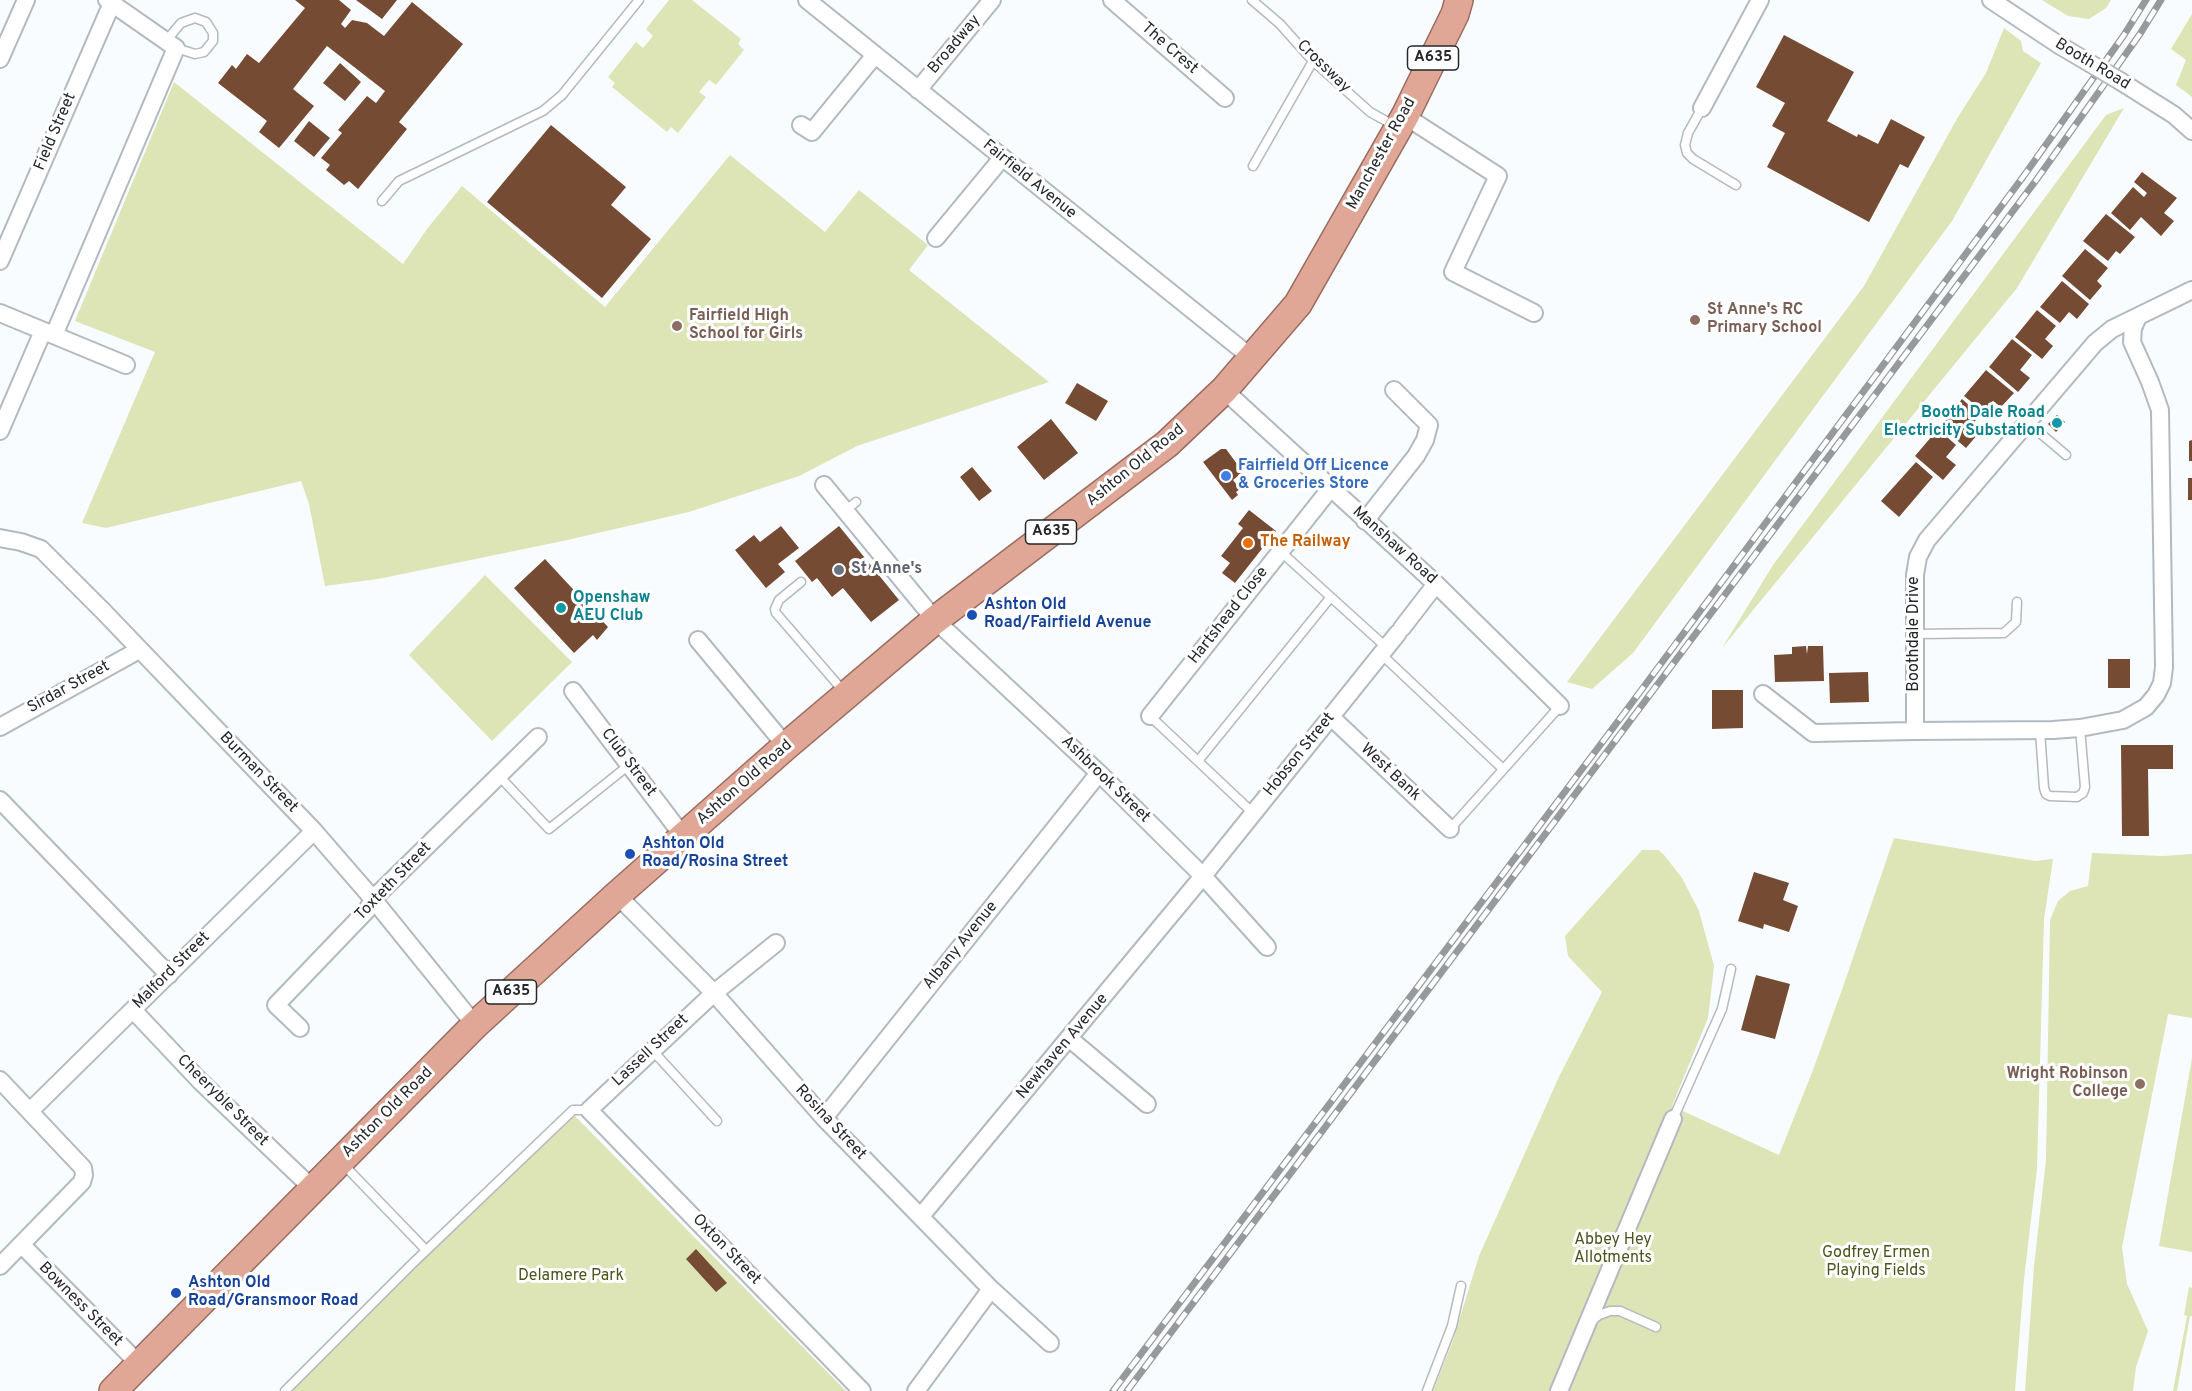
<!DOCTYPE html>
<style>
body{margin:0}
canvas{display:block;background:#f8fcff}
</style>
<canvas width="2192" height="1391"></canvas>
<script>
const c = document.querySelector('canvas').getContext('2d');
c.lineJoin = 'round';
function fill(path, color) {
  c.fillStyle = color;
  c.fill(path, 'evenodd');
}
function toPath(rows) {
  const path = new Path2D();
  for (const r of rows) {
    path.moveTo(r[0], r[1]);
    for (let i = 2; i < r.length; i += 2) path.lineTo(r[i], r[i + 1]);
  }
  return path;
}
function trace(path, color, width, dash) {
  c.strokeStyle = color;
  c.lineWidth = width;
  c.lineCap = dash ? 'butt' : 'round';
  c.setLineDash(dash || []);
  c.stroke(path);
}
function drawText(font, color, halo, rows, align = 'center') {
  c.font = font + ' Overpass,sans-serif';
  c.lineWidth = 6;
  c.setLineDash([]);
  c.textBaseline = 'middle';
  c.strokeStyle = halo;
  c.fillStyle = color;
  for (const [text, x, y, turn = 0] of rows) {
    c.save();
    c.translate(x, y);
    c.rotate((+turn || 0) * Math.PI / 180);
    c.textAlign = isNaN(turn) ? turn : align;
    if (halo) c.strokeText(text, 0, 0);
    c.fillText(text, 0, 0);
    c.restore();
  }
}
const green = toPath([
 [669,0,692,0,741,39,738,44,744,50,716,85,709,80,699,92,706,97,678,133,671,127,667,132,612,87,615,83,608,77,636,42,643,48,653,36,646,29],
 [2042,0,2111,0,2106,8,2089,19,2068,16],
 [2192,14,2192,97,2176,85,2186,60,2171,49],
 [2004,28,2021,41,2023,51,2041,63,1952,221,1633,653,1592,689,1567,682,1864,286,1958,117,1986,73],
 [174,82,403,264,427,229,462,186,605,307,730,155,825,232,859,190,928,245,909,270,1049,382,857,446,799,476,689,512,563,541,378,579,325,586,309,504,301,481,106,528,82,523,155,352,75,321],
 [2124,108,2017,288,1722,648,1773,565,2106,115],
 [485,575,572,662,492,741,409,655],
 [1894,838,2035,861,2053,859,2044,919,2037,1169,2024,1279,2015,1391,1433,1391,1452,1343,1479,1256,1558,1079,1602,992,1568,956,1565,936,1642,850,1658,850,1664,855,1682,878,1699,911,1714,966,1708,1018,1672,1106,1779,1155,1813,1070,1844,984],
 [2092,853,2163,856,2192,854,2192,1018,2168,1014,2122,1247,2127,1284,2148,1331,2136,1367,2133,1391,2025,1391,2034,1266,2046,1160,2050,920,2058,901,2070,891,2088,886],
 [2192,1058,2192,1252,2159,1246],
 [573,1114,846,1391,292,1391,417,1266],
 [2189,1287,2192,1288,2192,1316,2190,1316,2177,1391,2173,1391,2187,1316,2184,1315]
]);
const building = toPath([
 [295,0,339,0,351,10,341,24,345,28,352,20,367,23,384,36,412,2,463,44,399,122,407,129,358,189,349,181,344,185,326,170,330,165,321,158,342,133,338,130,367,96,376,103,385,91,327,46,293,89,314,106,279,148,259,132,267,121,218,83,232,65,236,69,247,54,259,63,305,8],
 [356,0,397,0,382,19],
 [1784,35,1854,72,1827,121,1857,137,1858,134,1878,144,1891,119,1925,137,1908,168,1900,164,1869,222,1767,167,1785,133,1772,126,1785,103,1756,87],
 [340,63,361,82,345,101,323,83],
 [309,121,330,138,314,157,294,141],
 [551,125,626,187,611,205,651,239,602,298,487,202],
 [2142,172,2177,198,2164,213,2174,221,2161,236,2141,217,2130,230,2111,213,2133,187,2144,197,2147,193,2134,182],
 [2106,214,2135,237,2120,254,2116,251,2108,261,2083,241],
 [2085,249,2108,268,2097,281,2102,286,2090,300,2062,276],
 [2062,281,2089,304,2077,319,2069,312,2060,323,2040,307],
 [2037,310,2056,326,2045,339,2053,346,2042,359,2015,337],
 [2012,339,2032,355,2020,370,2030,378,2018,392,1989,367],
 [1986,370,2014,393,2001,407,1993,401,1984,412,1964,396],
 [1077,383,1108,401,1096,421,1065,403],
 [1962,399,1980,415,1970,427,1978,434,1966,448,1940,426],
 [2057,415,2065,422,2056,432,2048,424],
 [1051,419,1078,453,1044,480,1017,447],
 [1938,429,1956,445,1946,457,1956,465,1943,480,1915,456],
 [2192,440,2192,461,2189,461,2189,441],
 [1221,449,1226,449,1243,472,1233,480,1240,489,1236,492,1238,495,1232,500,1203,462],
 [1916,462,1933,477,1899,517,1881,501],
 [972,467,992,491,979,501,960,477],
 [2188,478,2192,478,2192,500,2188,500],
 [1249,510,1276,531,1235,583,1222,573,1230,563,1221,556,1243,528,1238,524],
 [781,526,799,548,778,564,785,572,766,588,735,550,754,535,760,542],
 [839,526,899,600,871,622,843,588,832,597,817,578,812,582,795,561],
 [545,559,608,627,597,640,593,635,574,653,514,588],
 [1806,646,1807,654,1808,646,1823,646,1824,681,1775,682,1774,655,1792,654,1792,647],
 [2108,659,2130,659,2130,688,2108,688],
 [1868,672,1869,702,1830,703,1829,673],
 [1712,690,1743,690,1743,728,1712,729],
 [2121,745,2173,745,2173,769,2148,769,2149,836,2122,836],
 [1754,872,1789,883,1783,900,1798,906,1789,932,1764,924,1763,929,1738,921],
 [1756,975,1790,984,1775,1039,1741,1030],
 [696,1249,727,1283,716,1292,686,1259]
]);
const service = toPath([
 [1252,0,1280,24,1313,61,1370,112,1395,126],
 [166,41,181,23,195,18,206,22,213,33,213,41,204,52,195,54,176,48],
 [1702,108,1688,133,1685,145,1687,153,1693,159,1736,185],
 [1253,166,1313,61],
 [382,201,399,181,543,111,562,95,639,0],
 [2027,422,2066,455],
 [845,511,856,502],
 [1280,551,1386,647],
 [801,582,779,600,775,609,776,613,845,693],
 [1915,634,2004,633,2016,622,2017,602],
 [1381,654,1503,769],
 [1150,716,1253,813],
 [2040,731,2044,788,2046,794,2050,796,2077,797,2083,793,2085,787,2080,728],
 [1198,761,1330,598],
 [499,776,549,829,629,765],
 [1450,829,1560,706],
 [652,1050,717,1121],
 [1673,1119,1722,1009,1731,969],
 [343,1164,426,1250],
 [1592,1321,1599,1315,1610,1311,1620,1311,1656,1327],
 [285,1391,411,1265,573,1110,589,1110],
 [1427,1391,1452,1326,1461,1286]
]);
const minor = toPath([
 [807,0,1252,358],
 [1112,0,1225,98],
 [1991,0,2059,45],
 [0,59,26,0],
 [2120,81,2174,115,2192,131],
 [918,90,992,0],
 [1702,108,1760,0],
 [1405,116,1498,176,1453,272,1534,313],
 [801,125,812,132,875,55],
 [936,238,1002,158],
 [0,261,112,3],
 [0,313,126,365],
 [54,335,176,48,107,0],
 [1224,390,1436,584,1560,706],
 [0,431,43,331],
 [824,485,935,620,1099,773,1203,876,1267,947],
 [1365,521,1416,456,1425,440,1429,425,1394,390],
 [0,538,21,542,41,549,103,611,314,831,373,899,475,1025],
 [1402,628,1436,584],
 [698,640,786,746],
 [573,691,683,836],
 [1763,694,1813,733,1915,731,1915,575,1918,557,1927,540,2095,343,2112,329,2192,290],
 [1150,716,1330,489],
 [1331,717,1450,829],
 [0,727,139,650],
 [1915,731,2053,730,2080,728,2123,720,2146,707,2156,695,2162,683,2164,667,2160,410,2150,382,2132,342,2133,328,2138,317],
 [0,800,169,975],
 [617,895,714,993,824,1118,991,1289,1050,1343],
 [776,943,714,993,589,1110,862,1391],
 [133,1010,200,1081,313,1189],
 [300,1028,276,1005,367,910,373,899,538,737],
 [1070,1039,1147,1104],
 [0,1080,83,1168,84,1175,82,1182,0,1266],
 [30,1111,314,831],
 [824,1118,1099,773],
 [921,1216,1203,876,1398,633],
 [22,1245,139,1364],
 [916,1391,991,1289],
 [1559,1391,1673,1119]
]);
const trunk = toPath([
 [113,1391,475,1025,617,895,786,746,935,620,1167,444,1224,390,1298,304,1405,116,1455,14,1459,0]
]);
const rail = toPath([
 [1113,1391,1625,712,2023,177,2124,35,2146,0],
 [1127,1391,2037,179,2140,34,2161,0]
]);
const minorBridge = toPath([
 [2059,45,2120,81]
]);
const markers = [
 [1695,320,6,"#8d6e63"],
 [677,326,6,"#8d6e63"],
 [2057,423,6,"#0f9aa8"],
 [1226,476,6,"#3f7fe0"],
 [1248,543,6,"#e8710a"],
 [839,570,6,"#6b7280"],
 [561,608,6,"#0f9aa8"],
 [972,615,6,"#1a4fb4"],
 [630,854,6,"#1a4fb4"],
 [2140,1084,6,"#8d6e63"],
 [176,1293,6,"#1a4fb4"]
];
const shields = [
 [1433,58,51],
 [1051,532,51],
 [511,992,51]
];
const shieldNames = [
 ["A635",1433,58],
 ["A635",1051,532],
 ["A635",511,992]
];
const streetNames = [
 ["Broadway",955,45,-50],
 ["The Crest",1169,49,41],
 ["Booth Road",2092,65,31],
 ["Crossway",1323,67,44],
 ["Field Street",56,132,-67],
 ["Manchester Road",1382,154,-61],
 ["Fairfield Avenue",1029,180,39],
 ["Ashton Old Road",1136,466,-39],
 ["Manshaw Road",1394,546,42],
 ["Hartshead Close",1229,616,-52],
 ["Boothdale Drive",1915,634,-90],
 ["Sirdar Street",69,688,-29],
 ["Hobson Street",1300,755,-51],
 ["Club Street",628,763,53],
 ["Burman Street",258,773,46],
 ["West Bank",1390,773,43],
 ["Ashbrook Street",1105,780,44],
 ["Ashton Old Road",745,783,-41],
 ["Toxteth Street",394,882,-46],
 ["Albany Avenue",961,946,-51],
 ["Malford Street",172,971,-45],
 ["Newhaven Avenue",1063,1047,-50],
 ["Lassell Street",651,1051,-43],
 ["Cheeryble Street",222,1101,45],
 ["Ashton Old Road",388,1113,-45],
 ["Rosina Street",830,1123,47],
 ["Oxton Street",726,1250,46],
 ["Bowness Street",80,1305,45]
];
const educationNames = [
 ["St Anne's RC",1707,311],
 ["Primary School",1707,329],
 ["Fairfield High",689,317],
 ["School for Girls",689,335],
 ["Wright Robinson",2128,1075,"right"],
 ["College",2128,1093,"right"]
];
const cultureNames = [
 ["Booth Dale Road",2045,414],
 ["Electricity Substation",2045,432],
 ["Openshaw",573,599,"left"],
 ["AEU Club",573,617,"left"]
];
const shopNames = [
 ["Fairfield Off Licence",1238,467],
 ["& Groceries Store",1238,485]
];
const foodNames = [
 ["The Railway",1260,543]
];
const worshipNames = [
 ["St Anne's",851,570]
];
const transitNames = [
 ["Ashton Old",984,606],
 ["Road/Fairfield Avenue",984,624],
 ["Ashton Old",642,845],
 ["Road/Rosina Street",642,863],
 ["Ashton Old",188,1284],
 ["Road/Gransmoor Road",188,1302]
];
const parkNames = [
 ["Abbey Hey",1613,1241],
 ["Allotments",1613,1259],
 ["Godfrey Ermen",1876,1254],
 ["Playing Fields",1876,1272],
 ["Delamere Park",571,1277]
];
fill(green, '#dde4b6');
fill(building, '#764b34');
trace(service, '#b2bac1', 11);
trace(minor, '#b2bac1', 20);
trace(trunk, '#9a6c5f', 30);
trace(service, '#fff', 8);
trace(minor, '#fff', 16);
trace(trunk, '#e0a696', 27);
trace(rail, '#969a9c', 7);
trace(rail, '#fff', 4.5, [14]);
trace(minorBridge, '#b2bac1', 20, []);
trace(minorBridge, '#fff', 16);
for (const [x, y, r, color] of markers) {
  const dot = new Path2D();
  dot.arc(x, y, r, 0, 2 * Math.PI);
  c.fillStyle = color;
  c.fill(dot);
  trace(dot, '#fff', 2);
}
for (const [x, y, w] of shields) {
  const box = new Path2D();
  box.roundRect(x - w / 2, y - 12, w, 24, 4.5);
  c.fillStyle = '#fff';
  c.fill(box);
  trace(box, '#25282a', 1.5);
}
drawText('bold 15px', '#25282a', null, shieldNames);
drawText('16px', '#25282a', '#fff', streetNames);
drawText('bold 16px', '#785e54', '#fff', educationNames, 'left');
drawText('bold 16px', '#0d838f', '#fff', cultureNames, 'right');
drawText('bold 16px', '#366cbe', '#fff', shopNames, 'left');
drawText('bold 16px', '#c56008', '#fff', foodNames, 'left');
drawText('bold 16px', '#5b616d', '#fff', worshipNames, 'left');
drawText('bold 16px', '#164399', '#fff', transitNames, 'left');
drawText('16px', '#4d531b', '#fff', parkNames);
</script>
